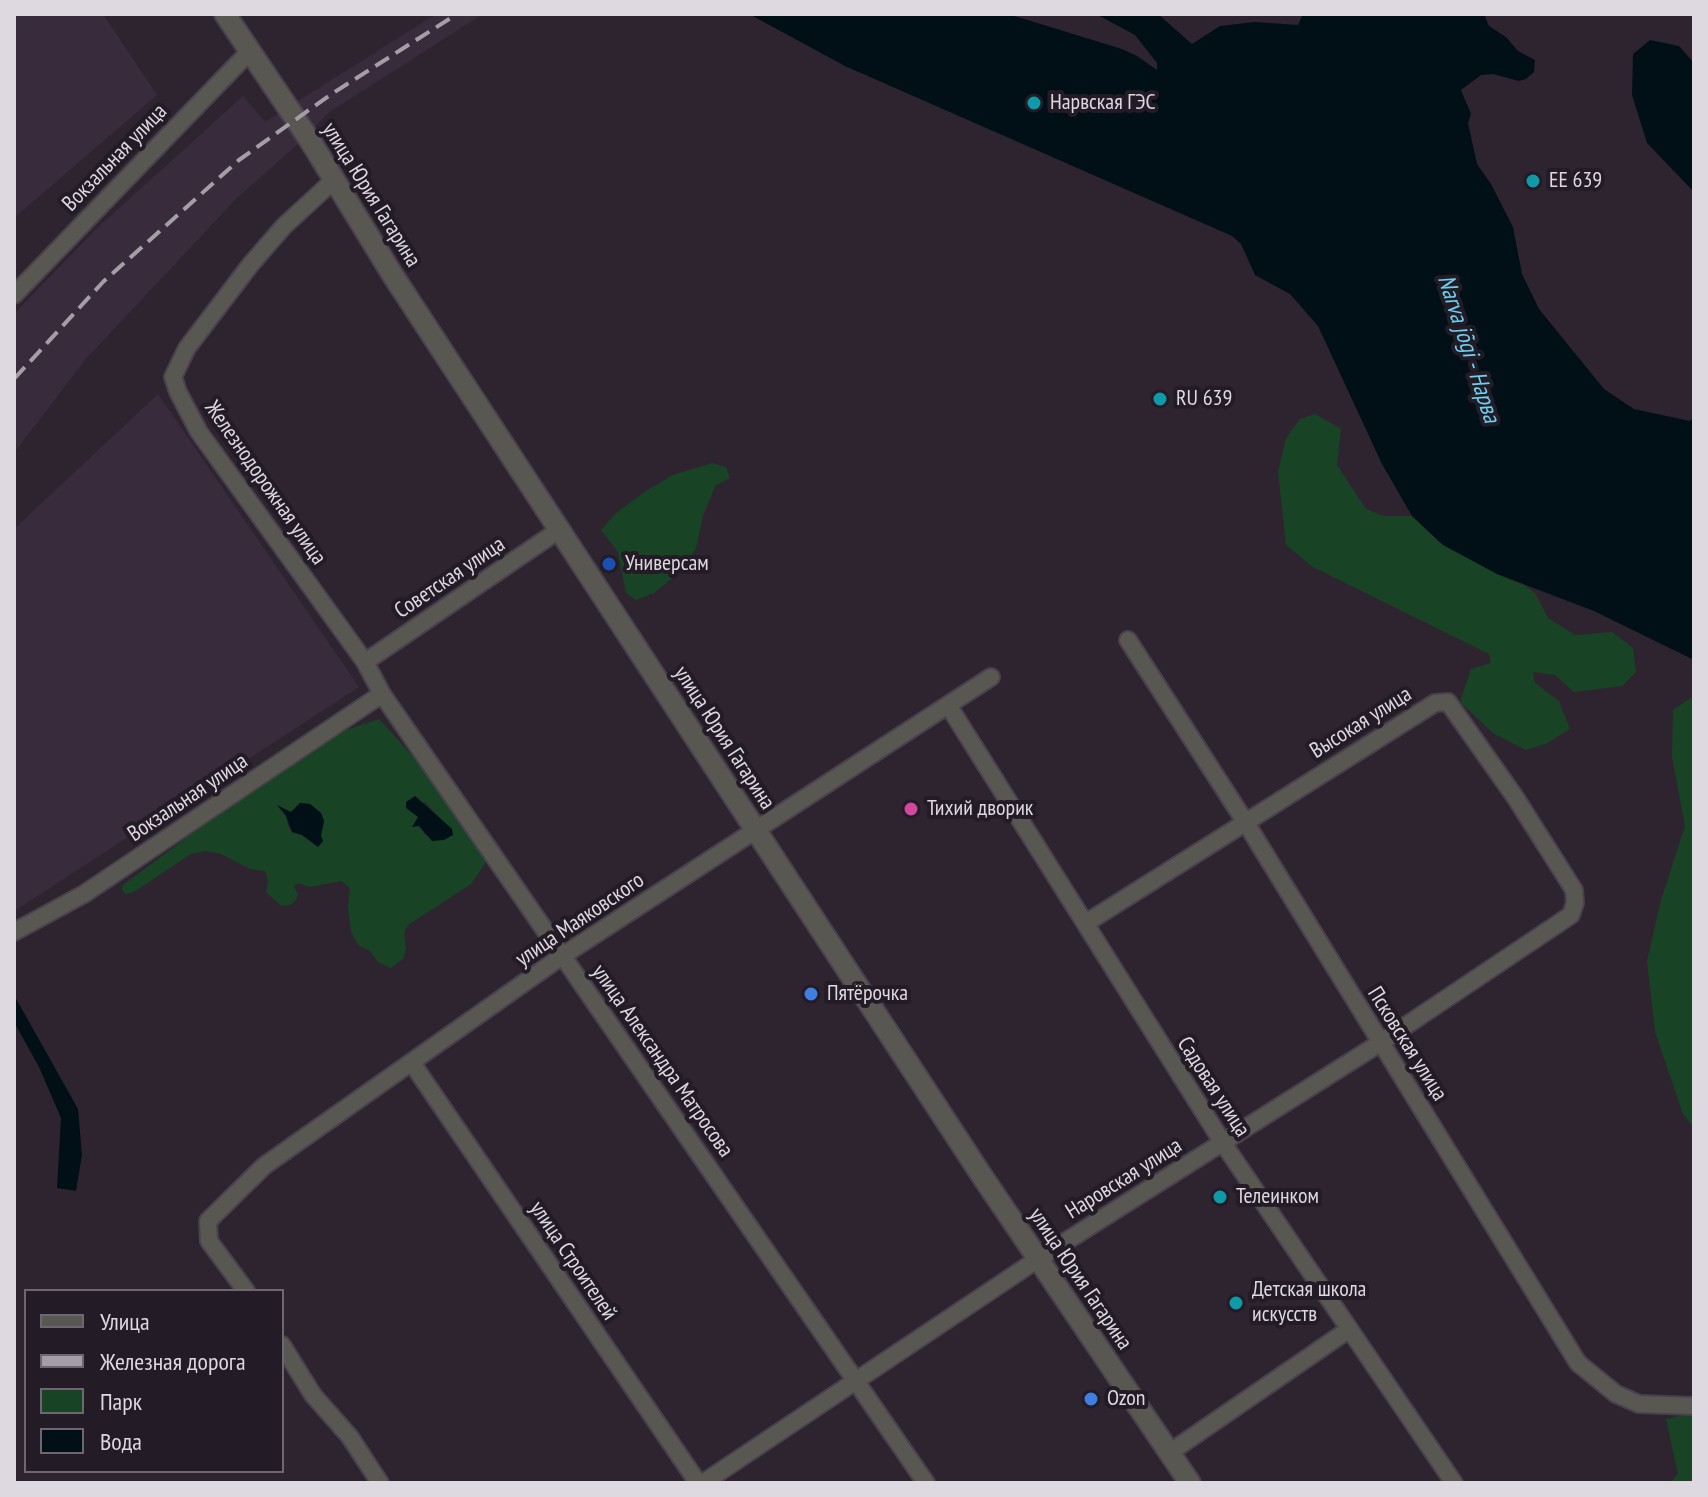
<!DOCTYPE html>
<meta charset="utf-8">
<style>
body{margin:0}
#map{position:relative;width:1708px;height:1497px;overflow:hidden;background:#2d2430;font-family:"PT Sans Narrow",sans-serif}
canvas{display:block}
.frame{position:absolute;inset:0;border:16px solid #ded8e0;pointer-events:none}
.legend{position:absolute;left:24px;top:1289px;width:260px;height:184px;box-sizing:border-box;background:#231b26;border:2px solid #6e6770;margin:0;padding:10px 14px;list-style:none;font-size:24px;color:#ded8e0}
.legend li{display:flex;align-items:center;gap:16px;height:40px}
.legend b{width:40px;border:2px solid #6e6770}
</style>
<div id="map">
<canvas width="1708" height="1497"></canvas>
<div class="frame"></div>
<ul class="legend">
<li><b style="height:10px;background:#595751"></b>Улица</li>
<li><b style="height:10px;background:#a59ea7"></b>Железная дорога</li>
<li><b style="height:22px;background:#184425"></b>Парк</li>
<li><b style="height:22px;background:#001016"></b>Вода</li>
</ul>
</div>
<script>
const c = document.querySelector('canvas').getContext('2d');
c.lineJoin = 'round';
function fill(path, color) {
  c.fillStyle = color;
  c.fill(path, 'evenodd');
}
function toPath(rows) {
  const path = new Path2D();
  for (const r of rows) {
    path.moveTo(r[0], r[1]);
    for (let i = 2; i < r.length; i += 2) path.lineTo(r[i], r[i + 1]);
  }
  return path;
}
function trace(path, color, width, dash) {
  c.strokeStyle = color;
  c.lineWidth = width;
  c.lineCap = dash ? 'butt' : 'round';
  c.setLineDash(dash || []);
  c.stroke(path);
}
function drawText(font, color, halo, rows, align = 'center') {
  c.font = font + ' "PT Sans Narrow",sans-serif';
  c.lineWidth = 8;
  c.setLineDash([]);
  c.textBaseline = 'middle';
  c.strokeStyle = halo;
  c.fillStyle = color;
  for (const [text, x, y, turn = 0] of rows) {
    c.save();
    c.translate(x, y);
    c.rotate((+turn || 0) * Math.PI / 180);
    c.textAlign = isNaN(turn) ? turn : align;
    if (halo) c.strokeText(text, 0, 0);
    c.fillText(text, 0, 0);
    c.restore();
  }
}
const built = toPath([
 [14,14,103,14,157,95,14,218],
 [436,14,483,14,328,113,299,143,236,199,85,360,14,453,14,314,95,230,243,96,265,122],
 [158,394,359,687,16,910,14,914,14,529]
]);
const green = toPath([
 [1315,414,1341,429,1337,465,1366,509,1383,516,1412,516,1439,542,1497,574,1524,585,1535,593,1548,618,1575,635,1612,632,1633,648,1636,672,1622,686,1574,692,1555,675,1533,672,1535,683,1559,701,1570,729,1546,744,1525,750,1493,733,1460,702,1471,669,1491,663,1489,654,1313,567,1286,545,1278,472,1286,438,1300,419],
 [712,463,726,467,730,478,715,486,703,516,696,549,675,576,654,593,636,600,626,593,618,552,601,530,616,513,646,491,673,475],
 [1694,696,1694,1128,1683,1114,1655,1032,1647,961,1661,900,1685,826,1672,757,1673,710],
 [379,719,412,755,447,799,485,858,485,864,471,884,408,925,404,932,406,949,403,959,391,968,378,962,370,951,358,945,351,931,348,906,350,888,341,881,310,887,298,883,294,887,298,894,296,900,290,905,281,906,266,892,268,881,265,871,250,869,221,854,206,851,191,854,134,892,126,894,122,890,123,885,206,823,343,731],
 [424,801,440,818,452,829,425,835,419,826,418,816],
 [300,803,310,804,321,813,324,821,321,836,323,841,318,846,302,835,292,832,288,826,286,816],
 [1692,1413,1694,1483,1669,1483,1678,1474,1666,1419]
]);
const water = toPath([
 [749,14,1008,14,1122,49,1137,56,1157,70,1157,63,1135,35,1096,14,1158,14,1192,44,1220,26,1255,22,1298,25,1303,14,1484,14,1489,26,1506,37,1518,51,1535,60,1534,72,1526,79,1519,81,1493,74,1481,75,1461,90,1471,114,1468,123,1477,164,1491,184,1513,227,1522,274,1539,309,1604,389,1634,409,1690,421,1694,416,1694,660,1594,611,1497,574,1443,545,1412,516,1382,464,1318,326,1290,294,1255,275,1241,244,1232,236,845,66],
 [1650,40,1679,46,1694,63,1694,192,1647,143,1632,95,1633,54],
 [415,796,452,829,453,835,444,840,432,841,419,826,412,827,418,817,406,808,406,802],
 [300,803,310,804,321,813,324,821,321,836,323,841,318,847,302,835,292,832,286,816,277,805,291,812],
 [14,995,78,1109,82,1155,76,1191,57,1188,61,1118,39,1067,14,1022]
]);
const minor = toPath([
 [334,180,284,226,251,264,187,348,173,377,178,392,199,432,365,662,382,694,926,1483],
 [14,295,249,52],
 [1128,640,1246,823,1578,1363,1616,1394,1639,1404,1694,1406],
 [365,662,559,530],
 [948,705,1223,1143,1454,1483],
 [14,932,84,894,382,694],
 [412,1063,698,1483],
 [246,1291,209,1241,208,1221,264,1166,562,956,991,677],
 [282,1345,313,1395,350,1437,380,1483],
 [1169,1453,1348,1330],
 [703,1483,1038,1259,1380,1043,1571,915,1575,903,1574,890,1515,797,1448,702,1435,703,1086,923]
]);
const tertiary = toPath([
 [225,14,311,142,392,274,982,1176,1190,1483]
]);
const rail = toPath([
 [14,379,103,282,239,160,330,95,457,14]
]);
const markers = [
 [1034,103,8,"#0f9aa8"],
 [1533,181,8,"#0f9aa8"],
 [1160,399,8,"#0f9aa8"],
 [609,564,8,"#1a4fb4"],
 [911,809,8,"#d1479c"],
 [811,994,8,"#3f7fe0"],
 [1220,1197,8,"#0f9aa8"],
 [1236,1303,8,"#0f9aa8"],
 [1091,1399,8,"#3f7fe0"]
];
const poiNames = [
 ["Нарвская ГЭС",1050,103],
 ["EE 639",1549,181],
 ["RU 639",1176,399],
 ["Универсам",625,564],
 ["Тихий дворик",927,809],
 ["Пятёрочка",827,994],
 ["Телеинком",1236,1197],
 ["Детская школа",1252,1290],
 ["искусств",1252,1315],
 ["Ozon",1107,1399]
];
const streetNames = [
 ["Вокзальная улица",115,158,-46],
 ["улица Юрия Гагарина",371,195,58],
 ["Железнодорожная улица",265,483,55],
 ["Советская улица",450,578,-34],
 ["Высокая улица",1361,723,-32],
 ["улица Юрия Гагарина",724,738,57],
 ["Вокзальная улица",188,798,-34],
 ["улица Маяковского",580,920,-34],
 ["Псковская улица",1407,1044,58],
 ["улица Александра Матросова",662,1061,55],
 ["Садовая улица",1213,1087,57],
 ["Наровская улица",1124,1179,-32],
 ["улица Строителей",573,1261,56],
 ["улица Юрия Гагарина",1080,1279,56]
];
const waterNames = [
 ["Narva jõgi - Нарва",1468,349,72]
];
fill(built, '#382b3c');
fill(green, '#184425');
fill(water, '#001016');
trace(minor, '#49414c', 20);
trace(tertiary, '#49414c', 24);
trace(minor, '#595751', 16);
trace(tertiary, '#595751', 20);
trace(rail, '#a59ea7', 4, [16, 8]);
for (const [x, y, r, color] of markers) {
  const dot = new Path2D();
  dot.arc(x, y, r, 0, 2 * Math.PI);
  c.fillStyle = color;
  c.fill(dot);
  trace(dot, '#231b26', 3);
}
drawText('22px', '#ded8e0', '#231b26', poiNames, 'left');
drawText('22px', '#ded8e0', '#231b26', streetNames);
drawText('italic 24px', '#6bd1ef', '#231b26', waterNames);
</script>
